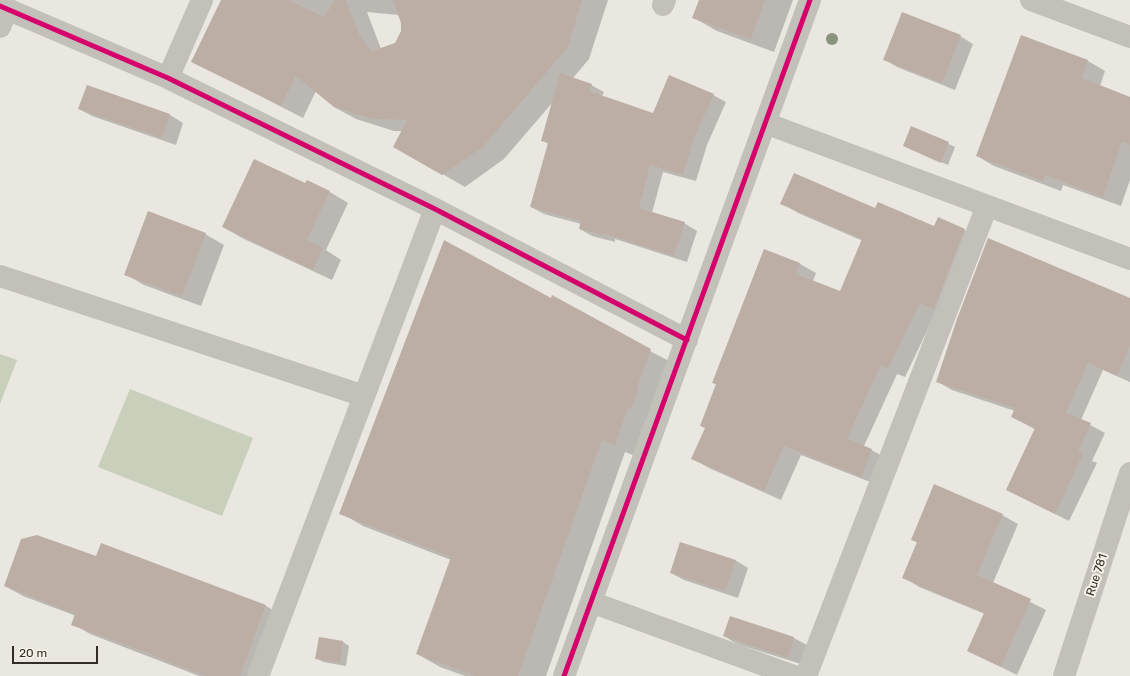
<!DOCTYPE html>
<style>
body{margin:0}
#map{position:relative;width:1130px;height:676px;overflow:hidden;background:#eae7e0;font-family:Rubik,sans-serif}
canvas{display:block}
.scale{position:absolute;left:12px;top:646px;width:86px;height:18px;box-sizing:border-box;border:2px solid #332d28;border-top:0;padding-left:5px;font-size:12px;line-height:14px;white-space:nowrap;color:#332d28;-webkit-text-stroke:3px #f7f2e7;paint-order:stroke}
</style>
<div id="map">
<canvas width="1130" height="676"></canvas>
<div class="scale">20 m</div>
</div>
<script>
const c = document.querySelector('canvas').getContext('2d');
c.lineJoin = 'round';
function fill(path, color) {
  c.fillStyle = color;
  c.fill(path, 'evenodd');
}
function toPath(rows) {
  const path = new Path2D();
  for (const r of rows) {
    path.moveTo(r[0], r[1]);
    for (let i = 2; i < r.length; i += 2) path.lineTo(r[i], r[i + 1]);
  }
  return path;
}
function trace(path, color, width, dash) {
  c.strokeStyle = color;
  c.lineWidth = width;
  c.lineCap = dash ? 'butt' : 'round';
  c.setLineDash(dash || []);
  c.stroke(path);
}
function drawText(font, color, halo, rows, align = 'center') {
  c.font = font + ' Rubik,sans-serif';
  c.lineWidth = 4;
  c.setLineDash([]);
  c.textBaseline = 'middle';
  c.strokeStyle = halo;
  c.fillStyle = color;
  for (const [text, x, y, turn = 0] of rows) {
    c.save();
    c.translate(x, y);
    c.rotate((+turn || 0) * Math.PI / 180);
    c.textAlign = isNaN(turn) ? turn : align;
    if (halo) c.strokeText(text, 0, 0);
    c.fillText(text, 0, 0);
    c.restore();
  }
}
const green = toPath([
 [0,354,17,360,0,404],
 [130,389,253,438,222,516,98,467]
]);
const shadow = toPath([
 [222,0,608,0,589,59,573,78,591,85,604,92,602,96,653,115,713,95,726,102,707,145,696,181,663,172,652,213,684,223,697,231,687,262,615,239,615,242,592,236,580,229,581,224,544,214,531,207,549,144,542,140,553,102,504,159,465,187,394,146,402,131,394,131,356,119,334,107,316,91,303,118,192,61],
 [367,12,398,15,402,23,402,32,396,44,381,49],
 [700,0,793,0,774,52,717,31,694,18],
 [960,36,973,44,955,90,897,67,884,59],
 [1022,36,1088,61,1105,71,1100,86,1130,99,1130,180,1121,206,1063,185,1061,191,994,166,977,156],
 [87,86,170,115,183,123,176,145,92,116,79,109],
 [912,127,955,147,948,165,910,149],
 [330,192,348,203,326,250,341,260,332,280,242,238,223,227],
 [782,203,876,209,935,227,964,230,981,239,936,312,905,377,897,374,864,446,888,459,878,485,801,455,781,500,709,468,692,458,706,428,717,385,713,382,764,250,800,264,816,273,813,281,841,292,863,241,798,213],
 [205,234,224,245,201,306,144,285,125,274],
 [1130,299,1130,382,1103,370,1081,420,1105,433,1092,461,1097,463,1069,521,1007,490,1036,430,1012,417,1015,411,952,390,938,382],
 [552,300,673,363,638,457,625,452,546,676,465,676,440,667,417,654,451,560,363,526,341,513],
 [1002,515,1018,524,993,583,1046,610,1017,675,968,651,985,614,919,587,903,577,918,543,912,539],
 [97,558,266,606,283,616,261,676,199,676,90,634,73,624,76,616,23,596,5,586],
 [735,560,748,568,738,598,684,580,671,573],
 [730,617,794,638,807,645,801,664,737,644,724,636],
 [320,638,343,642,349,646,346,666,323,662,316,658]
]);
const building = toPath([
 [221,0,289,0,324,17,335,0,346,0,360,36,372,51,395,43,401,31,401,23,393,0,582,0,568,47,483,147,442,175,393,147,407,120,372,119,334,107,296,76,281,106,191,62],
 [699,0,765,0,751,39,692,18],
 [902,12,961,35,942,83,883,60],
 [1021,35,1088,60,1082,78,1130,97,1130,145,1122,142,1103,197,1045,175,1043,181,976,156],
 [560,73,592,84,589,91,653,113,669,75,714,94,694,138,683,175,650,165,639,208,685,222,674,256,603,233,602,235,579,229,581,221,530,207,548,143,541,141],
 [87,85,170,114,162,138,78,109],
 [911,126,949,142,941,163,903,146],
 [254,159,305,183,307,180,330,191,307,240,323,248,313,270,222,227],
 [794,173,875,208,878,202,934,226,938,217,965,229,934,309,920,303,888,369,881,365,847,439,872,449,861,477,784,446,764,491,691,459,705,428,700,426,716,384,712,383,764,249,800,263,796,274,840,291,862,239,780,204],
 [148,211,206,233,182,296,124,275],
 [988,238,1130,298,1130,346,1117,376,1088,363,1066,413,1091,423,1078,452,1083,454,1055,514,1006,490,1035,428,1011,417,1015,408,936,382,957,319],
 [444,240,551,298,552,295,651,349,637,388,639,389,631,409,628,408,615,445,602,440,518,676,476,676,416,654,451,557,339,514],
 [934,484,1003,514,977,575,1031,599,1001,667,967,651,984,613,902,578,917,542,911,540],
 [37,535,96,556,101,543,266,605,240,676,205,676,153,656,153,655,71,625,75,614,4,586,21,539],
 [680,542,736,560,725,591,670,573],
 [730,616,794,637,788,658,723,636],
 [319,637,343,641,340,663,315,659]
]);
const minor = toPath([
 [1031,0,1130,37],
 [663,5,665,0],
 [0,6,168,78,435,209,687,340],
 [0,27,7,9],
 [168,78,202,0],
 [765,123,1130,259],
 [0,276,364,396],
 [591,602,794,676],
 [258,676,435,209],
 [564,676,810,0],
 [806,676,987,206],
 [1064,676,1130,473]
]);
const cycleway = toPath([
 [0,6,168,78,435,209,687,340],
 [564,676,810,0]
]);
const trees = [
 [832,39]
];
const streetNames = [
 ["Rue 781",1097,575,-72]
];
fill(green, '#c8cfbb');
fill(shadow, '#0003');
fill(building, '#bcaea4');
trace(minor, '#c3bfb9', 22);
trace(cycleway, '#d6006c', 5);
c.fillStyle = '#8b937e';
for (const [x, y] of trees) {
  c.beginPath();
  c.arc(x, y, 6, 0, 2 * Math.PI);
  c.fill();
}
drawText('12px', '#332d28', '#f7f2e7', streetNames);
</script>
